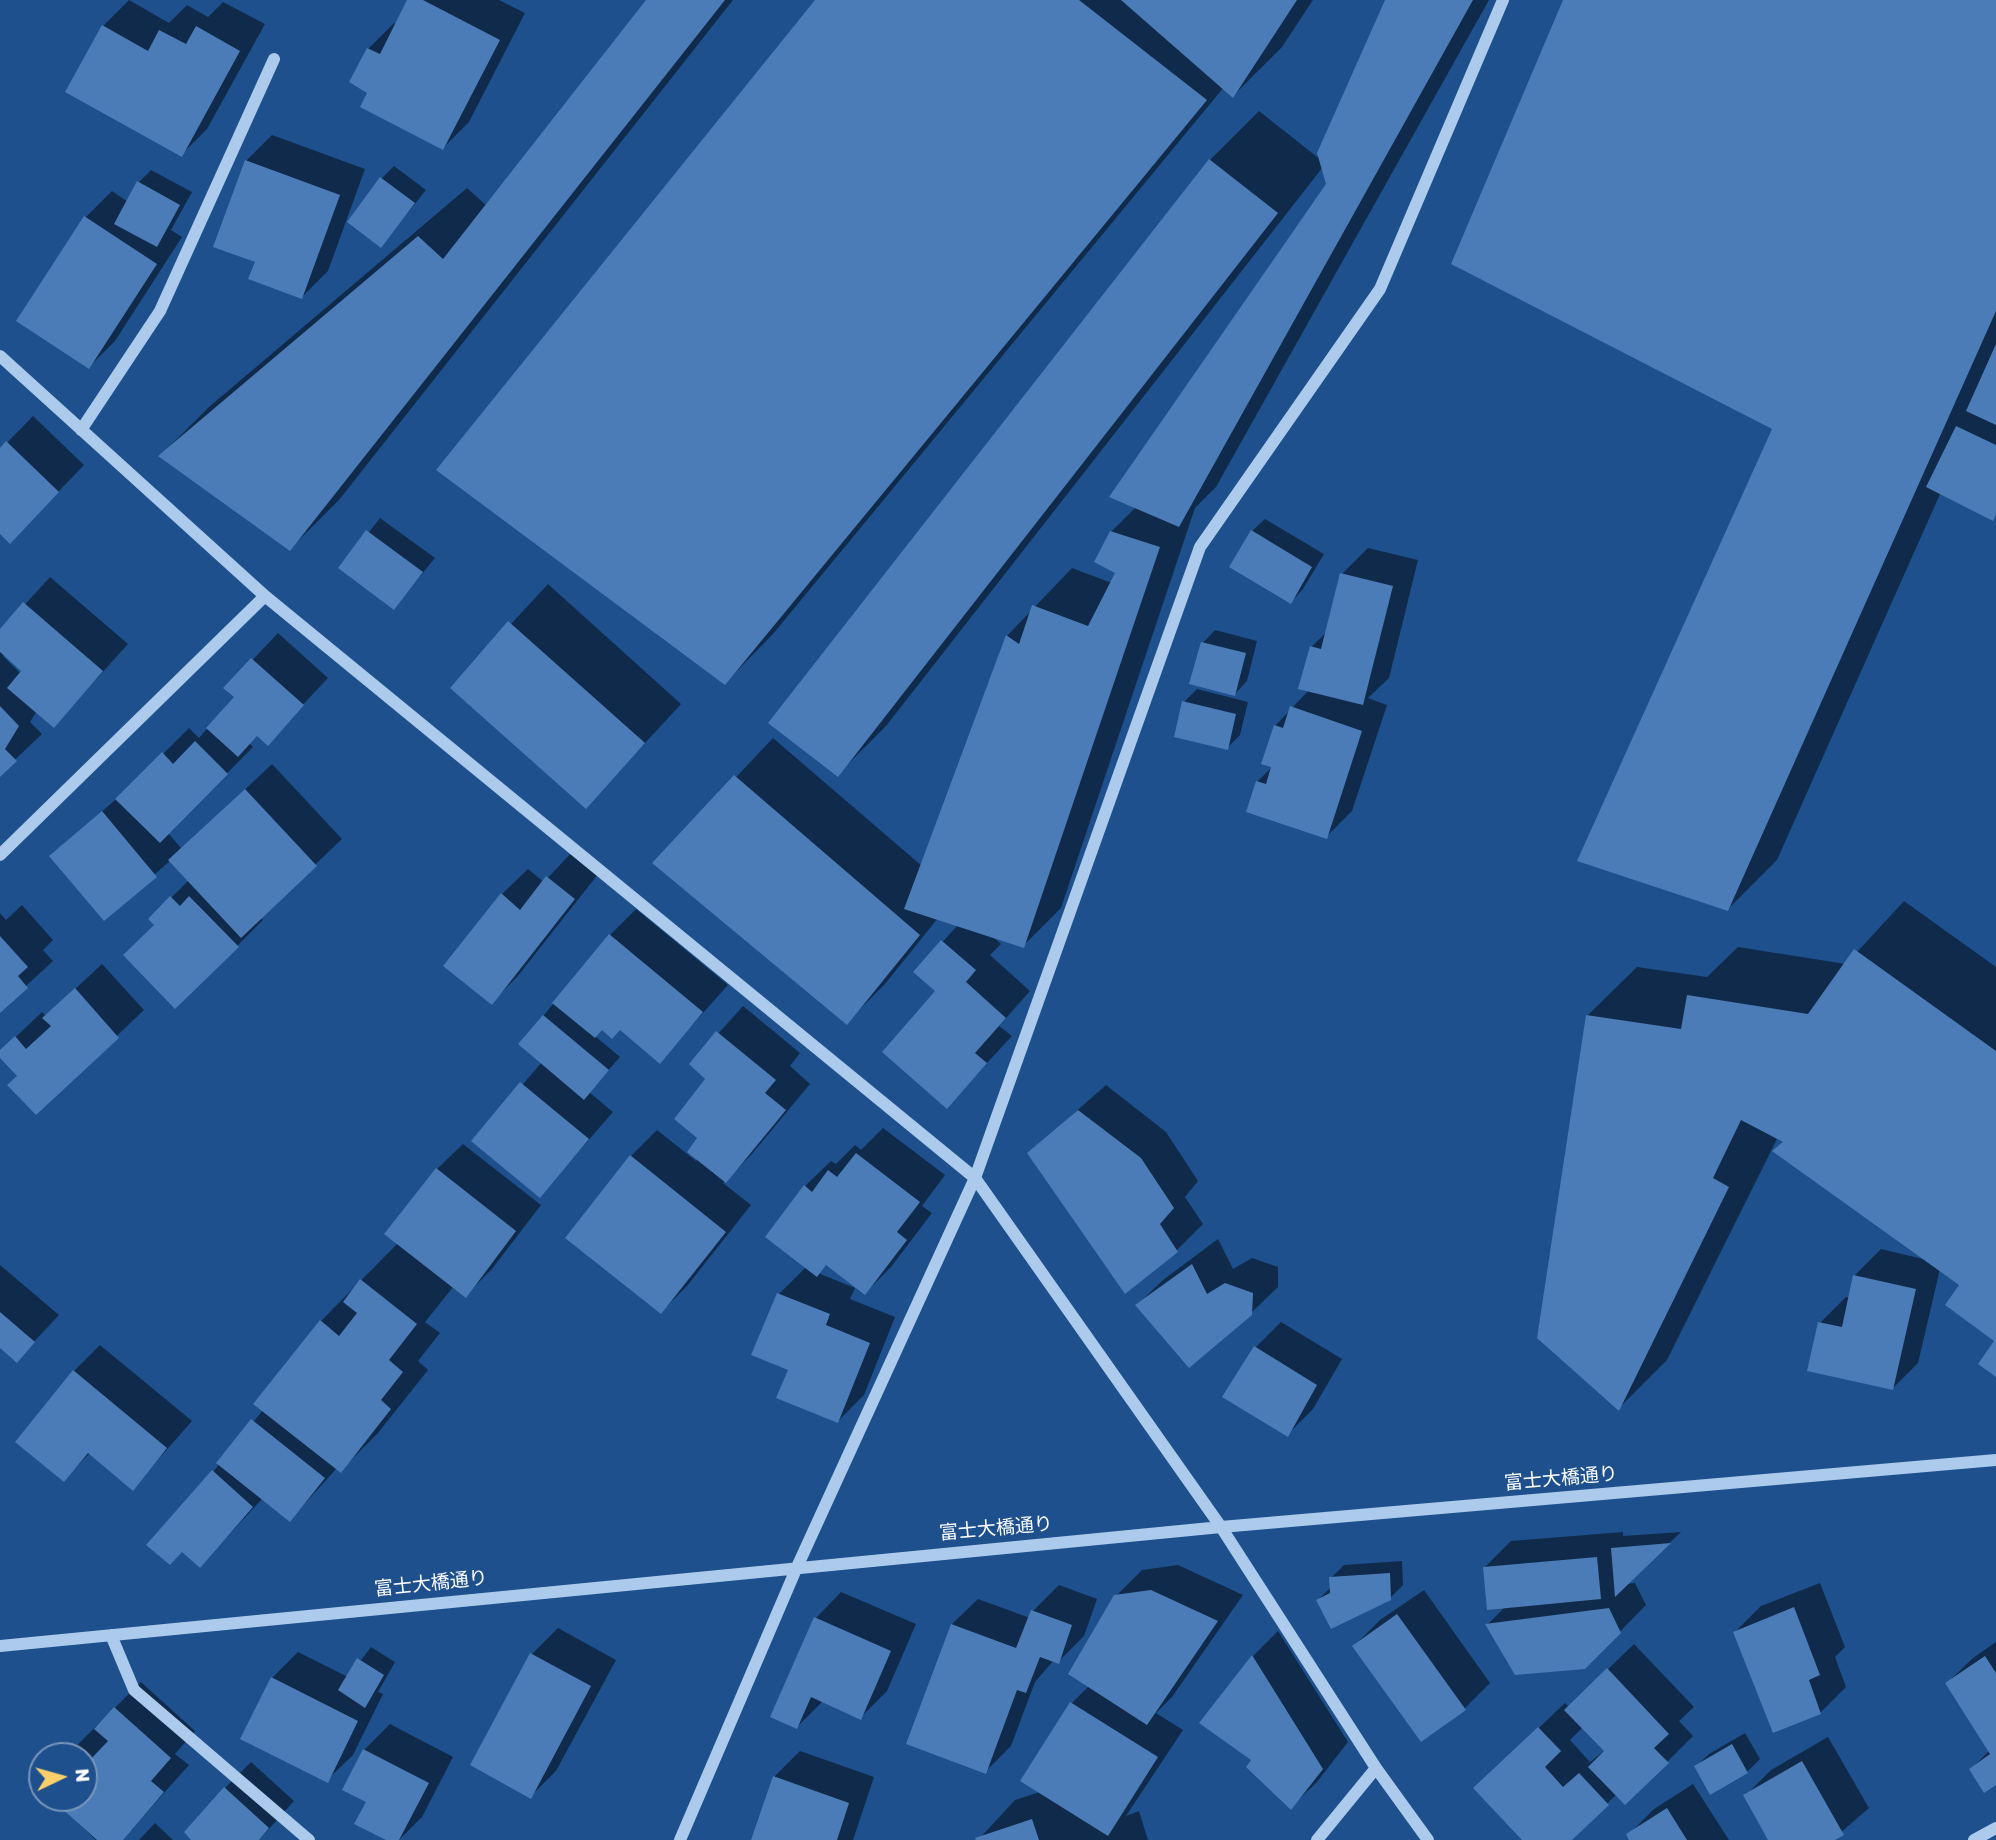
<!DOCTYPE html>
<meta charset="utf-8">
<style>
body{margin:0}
#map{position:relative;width:1996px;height:1840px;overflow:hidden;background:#1e508d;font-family:Rubik,sans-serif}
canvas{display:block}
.north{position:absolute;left:28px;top:1742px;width:70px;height:70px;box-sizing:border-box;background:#1e508d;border:2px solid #7896bb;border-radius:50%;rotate:85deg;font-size:19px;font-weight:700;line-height:28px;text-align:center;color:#fff}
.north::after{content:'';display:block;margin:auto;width:24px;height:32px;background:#fbd06b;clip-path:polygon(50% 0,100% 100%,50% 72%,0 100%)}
</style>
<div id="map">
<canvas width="1996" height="1840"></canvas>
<div class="north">N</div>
</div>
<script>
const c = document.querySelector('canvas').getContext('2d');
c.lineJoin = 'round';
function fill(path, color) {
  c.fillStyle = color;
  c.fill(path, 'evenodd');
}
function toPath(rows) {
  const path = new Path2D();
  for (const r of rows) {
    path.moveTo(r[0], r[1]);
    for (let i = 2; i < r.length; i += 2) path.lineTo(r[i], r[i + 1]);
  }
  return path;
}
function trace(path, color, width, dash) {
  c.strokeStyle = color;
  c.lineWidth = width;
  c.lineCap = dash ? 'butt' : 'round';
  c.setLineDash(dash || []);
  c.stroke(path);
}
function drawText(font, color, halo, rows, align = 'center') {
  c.font = font + ' Rubik,"Noto Sans JP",sans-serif';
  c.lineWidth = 5;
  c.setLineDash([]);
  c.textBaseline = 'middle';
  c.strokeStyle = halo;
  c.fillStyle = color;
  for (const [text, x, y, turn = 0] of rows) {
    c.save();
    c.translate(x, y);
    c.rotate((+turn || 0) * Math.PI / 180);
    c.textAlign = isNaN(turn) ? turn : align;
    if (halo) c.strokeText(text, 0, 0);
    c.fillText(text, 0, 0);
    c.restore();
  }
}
const shadow = toPath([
 [129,0,169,23,187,5,208,17,223,2,265,24,207,129,181,155,103,26],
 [409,0,499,0,525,13,469,122,443,148,369,92,368,49,394,23,397,24],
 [648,0,733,0,339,500,290,549,160,456,209,407,467,188,487,206],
 [817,0,1313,0,1282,47,1233,96,1224,87,773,634,725,683],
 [1387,0,1489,0,1216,487,1195,508,1061,908,1023,946,992,936,1001,944,990,955,1030,991,999,1026,1012,1036,947,1106,938,991,915,972,958,925,938,918,885,984,847,1022,655,863,773,738,922,866,1007,636,1072,568,1112,583,1118,573,1111,532,1136,507,1328,185,1323,167,886,726,837,775,771,723,1210,160,1259,111,1321,160],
 [1565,0,1996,0,1996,516,1993,519,1941,492,1777,860,1728,909,1774,429],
 [272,135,365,169,328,271,302,297,257,261,246,161],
 [394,166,426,190,381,246,382,178],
 [151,170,192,192,171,230,182,237,115,341,89,367,18,320,86,217,112,191,128,202,139,182],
 [33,416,84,465,36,515,0,531,0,450],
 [380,518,435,558,394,608,341,568],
 [1265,519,1324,554,1303,589,1291,602,1252,531],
 [1368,548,1418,560,1389,678,1368,698,1387,705,1352,811,1326,837,1257,782,1273,766,1275,726,1309,690,1311,647,1328,631,1342,574],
 [50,577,128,644,54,726,37,711,30,722,42,734,0,774,0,632],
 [5,654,24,670,21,674,3,656],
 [548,584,681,704,586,807,452,688],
 [1215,630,1257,641,1247,681,1235,694,1203,643],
 [278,633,328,678,267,743,258,735,249,743,253,747,168,833,182,849,272,764,342,839,260,917,263,920,237,946,156,925,150,919,189,880,171,860,104,919,51,856,130,787,189,728,199,738,236,696,226,688],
 [1197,689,1248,702,1240,735,1227,748,1184,702],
 [573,851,599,873,517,977,491,1003,502,894,528,869,544,882],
 [1904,901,1996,967,1996,1340,1962,1284,1940,1269,1918,1363,1892,1389,1820,1323,1846,1297,1850,1298,1855,1275,1881,1249,1927,1260,1778,1137,1667,1360,1619,1408,1588,1015,1637,967,1707,977,1738,947,1846,964],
 [22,905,53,940,43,950,53,961,0,1010,0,913,6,920],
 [636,909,728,985,660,1061,621,1028,602,1028,595,1036,620,1057,589,1092,613,1112,540,1196,474,1141,542,1062,520,1044,610,935],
 [102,964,144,1010,36,1113,19,1076,0,1052,42,1012,46,1016],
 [743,1006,800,1053,790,1066,810,1084,751,1155,723,1183,751,1205,687,1286,661,1312,631,1156,657,1130,696,1161,698,1159,708,1079,691,1064],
 [1106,1085,1166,1132,1198,1181,1185,1197,1203,1224,1177,1250,1125,1291,1029,1153],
 [883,1128,945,1175,922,1206,932,1213,891,1267,865,1293,827,1264,818,1273,855,1288,850,1299,895,1317,864,1395,838,1421,790,1369,779,1294,806,1267,805,1186,831,1161,836,1164,855,1145,861,1150],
 [463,1144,541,1205,492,1269,466,1295,454,1286,425,1322,440,1333,418,1361,428,1370,378,1433,340,1471,337,1468,290,1520,263,1498,200,1566,213,1472,263,1410,321,1321,398,1243,437,1169],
 [1218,1239,1233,1269,1252,1258,1278,1267,1278,1287,1251,1313,1137,1305,1163,1280],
 [0,1265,59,1315,17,1360,0,1346],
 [1281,1322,1342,1359,1313,1409,1287,1435,1255,1348],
 [100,1345,192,1421,133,1488,90,1453,64,1479,74,1371],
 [1623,1532,1623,1536,1681,1532,1626,1584,1635,1583,1646,1605,1585,1667,1488,1624,1505,1607,1485,1567,1511,1541],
 [1402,1561,1403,1585,1390,1598,1318,1600,1331,1587,1331,1578,1344,1565],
 [1178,1565,1243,1595,1172,1697,1156,1713,1183,1730,1126,1816,1139,1811,1148,1840,978,1840,1015,1800,1040,1792,1023,1781,1072,1703,1089,1686,1116,1596,1142,1570],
 [1820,1583,1845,1647,1835,1657,1846,1687,1820,1713,1735,1632,1761,1606],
 [1059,1585,1097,1599,1084,1636,1058,1662,1054,1660,1035,1682,1011,1746,985,1772,952,1624,978,1599,1030,1618,1033,1611],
 [1424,1590,1490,1683,1464,1709,1354,1646,1380,1620],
 [841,1592,916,1624,887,1691,861,1717,823,1701,797,1727,816,1618],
 [558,1628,616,1660,556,1771,530,1797,532,1654],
 [1278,1631,1348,1742,1317,1782,1291,1807,1254,1759,1201,1722,1253,1656],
 [1996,1642,1996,1783,1971,1769,1990,1750,1947,1683,1973,1658],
 [1634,1644,1694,1707,1679,1721,1693,1736,1667,1762,1617,1794,1569,1840,1524,1840,1502,1763,1565,1703,1569,1707],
 [1583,1727,1605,1750,1590,1762,1570,1740],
 [371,1647,395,1662,378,1692,383,1694,353,1755,327,1780,243,1739,272,1678,298,1652,348,1677],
 [141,1682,195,1731,175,1754,189,1765,122,1840,96,1840,52,1798,84,1798,84,1756,66,1756],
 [390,1724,453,1757,422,1817,399,1840,390,1840,368,1801,364,1750],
 [1745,1733,1760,1759,1747,1772,1711,1793,1696,1766,1709,1754],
 [1828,1737,1869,1808,1832,1840,1770,1840,1745,1796,1771,1770],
 [800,1751,874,1777,853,1840,753,1840,774,1777],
 [251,1762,294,1801,259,1840,192,1840,225,1788],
 [1693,1784,1729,1840,1631,1840,1628,1835,1654,1809],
 [155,1823,173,1840,139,1840]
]);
const building = toPath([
 [407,0,423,0,500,40,443,150,360,107,367,93,349,82,367,48,380,54],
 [646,0,725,0,290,551,158,456,418,236,443,259],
 [815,0,1079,0,1207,100,725,685,436,470],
 [1121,0,1297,0,1233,98],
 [1385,0,1473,0,1179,527,1109,497,1326,184,1317,153],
 [1563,0,1996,0,1996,311,1728,911,1577,861,1772,429,1451,264],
 [102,25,148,51,159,30,186,44,196,26,240,51,182,157,65,92],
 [1209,159,1278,213,838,777,768,723],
 [245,160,340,195,302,299,248,279,255,262,213,247],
 [380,177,415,203,381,248,347,222],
 [137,181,180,205,157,247,114,224],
 [84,216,157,264,89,369,16,321],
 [1996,344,1996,425,1966,411],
 [1956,426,1996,445,1996,515,1993,521,1926,487],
 [6,441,59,492,10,544,0,534,0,448],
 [366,530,423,572,394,610,338,568],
 [1251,530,1312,567,1291,604,1229,567],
 [1110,531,1160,547,1024,948,904,909,1006,635,1019,644,1032,605,1088,626,1115,573,1094,562],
 [1340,573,1393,586,1363,705,1298,689,1310,646,1321,649],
 [23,602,103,671,54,728,7,688,21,671,0,652,0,629],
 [508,621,645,743,586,809,450,688],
 [1201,642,1246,653,1235,696,1189,684],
 [251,658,304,705,268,746,257,736,238,757,206,728,234,697,223,688],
 [1182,701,1236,714,1228,750,1174,737],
 [0,706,19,726,5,749,17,761,0,777],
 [1290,706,1362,731,1327,839,1246,812,1256,781,1266,784,1271,767,1261,764,1274,725,1283,728],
 [195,741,228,774,160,843,115,799,162,752,173,764],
 [734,775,920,935,847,1025,652,863],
 [245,789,317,866,241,938,168,860],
 [102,811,157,877,104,921,49,856],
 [546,876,575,899,492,1005,443,966,501,893,520,910],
 [170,896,180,906,189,896,239,947,175,1009,123,955,154,925,148,919],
 [609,934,703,1012,660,1064,620,1030,612,1039,602,1030,595,1038,552,1003],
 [0,936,28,967,18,976,28,988,0,1013],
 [941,940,976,970,966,982,1006,1018,975,1053,987,1063,947,1109,882,1052,935,991,913,972],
 [1854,949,1996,1051,1996,1377,1978,1364,1994,1341,1945,1305,1959,1285,1772,1151,1783,1142,1741,1120,1713,1178,1729,1187,1619,1411,1537,1338,1586,1015,1681,1029,1687,995,1808,1014],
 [75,988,119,1038,36,1115,7,1085,17,1076,0,1058,0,1050,15,1036,26,1049,51,1026,42,1018],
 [543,1015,609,1070,584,1100,518,1044],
 [716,1031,776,1080,765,1093,786,1110,726,1183,687,1152,697,1138,674,1119,705,1079,689,1064],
 [520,1082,589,1139,540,1198,471,1141],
 [1078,1110,1141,1158,1174,1208,1160,1224,1178,1252,1125,1294,1027,1153],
 [856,1153,920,1202,897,1232,907,1240,865,1295,826,1265,817,1277,765,1237,804,1185,812,1192,828,1170,837,1177],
 [630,1155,726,1232,661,1314,565,1238],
 [436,1168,516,1231,466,1298,384,1234],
 [1192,1264,1207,1294,1225,1283,1253,1293,1252,1315,1189,1368,1135,1305],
 [1853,1275,1916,1289,1893,1390,1807,1371,1818,1322,1842,1327],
 [360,1279,417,1324,389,1360,403,1372,381,1400,391,1409,341,1473,253,1404,320,1320,339,1336,357,1313,343,1302],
 [777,1293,830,1314,826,1325,870,1343,838,1423,776,1398,788,1370,751,1355],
 [0,1312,35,1342,17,1363,0,1348],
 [1254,1346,1317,1385,1288,1437,1222,1397],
 [73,1370,167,1448,133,1491,88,1453,64,1482,15,1442],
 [251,1419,325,1478,290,1522,216,1463],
 [212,1470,253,1507,200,1568,182,1552,170,1565,146,1545],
 [1671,1543,1615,1597,1611,1548],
 [1597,1557,1601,1599,1487,1610,1483,1567],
 [1390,1573,1391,1600,1331,1629,1316,1600,1330,1593,1329,1577],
 [1151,1590,1218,1621,1147,1725,1068,1674,1114,1595],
 [1794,1607,1820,1675,1809,1680,1821,1714,1773,1733,1733,1632],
 [1609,1608,1621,1633,1585,1669,1515,1675,1485,1624],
 [1031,1610,1072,1625,1059,1664,1040,1657,1026,1693,1017,1690,986,1774,906,1744,951,1624,1016,1648],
 [1397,1614,1466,1710,1421,1742,1352,1646],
 [814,1617,891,1651,861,1720,811,1697,797,1729,770,1717],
 [530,1653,591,1686,531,1799,470,1765],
 [1252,1655,1323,1769,1291,1810,1246,1767,1251,1760,1199,1723],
 [1985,1656,1996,1673,1996,1785,1984,1793,1969,1769,1990,1754,1945,1683],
 [357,1658,384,1675,365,1708,338,1690],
 [1607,1668,1669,1734,1654,1748,1669,1763,1625,1805,1588,1767,1604,1751,1564,1710],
 [271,1677,358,1721,328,1783,240,1739],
 [1070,1702,1158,1757,1108,1836,1020,1781],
 [114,1707,171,1758,151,1781,164,1792,123,1840,97,1840,50,1798,84,1798,84,1758,88,1762,108,1741,94,1729],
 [1538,1727,1561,1751,1545,1767,1563,1787,1579,1773,1609,1805,1572,1840,1522,1840,1473,1788],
 [1732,1744,1748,1773,1710,1795,1694,1766],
 [363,1749,429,1783,399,1840,386,1840,354,1824,366,1802,342,1790],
 [1802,1761,1844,1835,1835,1840,1768,1840,1743,1795],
 [773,1776,849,1803,837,1840,751,1840],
 [224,1787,269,1828,259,1840,191,1840,184,1832],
 [1667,1808,1687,1840,1629,1840,1626,1834],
 [1032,1819,1039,1840,976,1840,975,1838]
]);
const minor = toPath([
 [0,356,265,596,975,1178,1221,1527,1376,1768,1428,1840],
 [81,430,160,311,274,59],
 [0,855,265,596],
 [111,1635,134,1690,309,1840],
 [0,1646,1221,1527,1996,1460],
 [680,1840,797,1567,975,1178,1200,547,1380,289,1503,0],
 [1317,1840,1376,1768],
 [1974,1840,1996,1828]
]);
const streetNames = [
 ["富士大橋通り",1561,1479,-5],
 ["富士大橋通り",996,1529,-5],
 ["富士大橋通り",431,1584,-6]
];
fill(shadow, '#0007');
fill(building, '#4b7cb7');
trace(minor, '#accaec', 12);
drawText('19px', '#fff', '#1e508d', streetNames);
</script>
